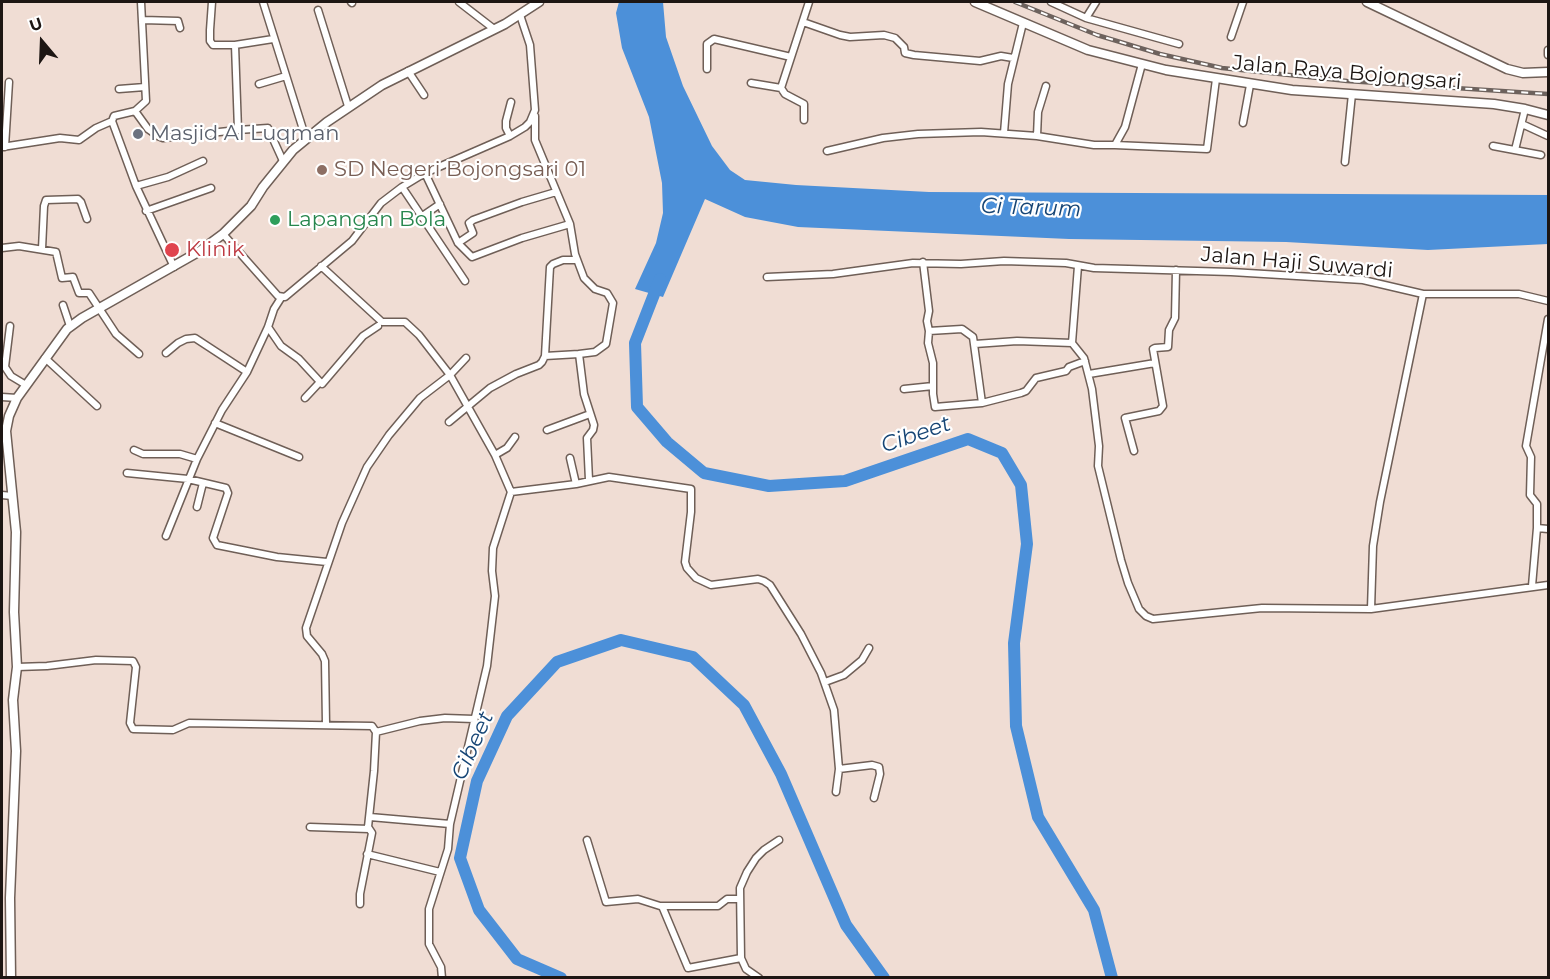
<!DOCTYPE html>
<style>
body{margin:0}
#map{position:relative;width:1550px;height:979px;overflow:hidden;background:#f0ddd4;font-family:Montserrat,sans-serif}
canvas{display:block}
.frame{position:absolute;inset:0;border:3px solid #1d1613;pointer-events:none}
.north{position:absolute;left:12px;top:12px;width:60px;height:60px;-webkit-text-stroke:4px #fff;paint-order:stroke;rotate:341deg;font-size:16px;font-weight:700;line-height:24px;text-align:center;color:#1d1613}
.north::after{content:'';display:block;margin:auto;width:21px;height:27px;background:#1d1613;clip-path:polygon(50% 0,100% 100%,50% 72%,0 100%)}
</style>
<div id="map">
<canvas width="1550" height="979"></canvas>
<div class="frame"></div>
<div class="north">U</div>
</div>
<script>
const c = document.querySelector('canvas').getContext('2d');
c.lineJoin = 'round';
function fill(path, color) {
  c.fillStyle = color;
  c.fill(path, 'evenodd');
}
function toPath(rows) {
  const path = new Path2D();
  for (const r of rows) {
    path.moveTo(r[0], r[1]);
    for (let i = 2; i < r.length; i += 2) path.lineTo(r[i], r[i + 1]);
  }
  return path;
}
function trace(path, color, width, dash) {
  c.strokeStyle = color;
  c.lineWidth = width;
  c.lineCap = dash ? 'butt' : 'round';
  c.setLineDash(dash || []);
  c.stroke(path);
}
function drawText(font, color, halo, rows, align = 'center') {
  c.font = font + ' Montserrat,sans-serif';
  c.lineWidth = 4.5;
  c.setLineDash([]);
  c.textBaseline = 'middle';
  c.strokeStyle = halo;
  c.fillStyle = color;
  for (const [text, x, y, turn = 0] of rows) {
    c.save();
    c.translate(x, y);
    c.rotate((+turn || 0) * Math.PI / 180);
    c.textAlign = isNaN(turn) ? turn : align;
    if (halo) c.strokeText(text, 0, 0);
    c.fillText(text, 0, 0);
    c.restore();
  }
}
const water = toPath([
 [619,2,663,2,666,37,683,86,712,146,730,170,745,180,796,185,929,192,1548,195,1548,244,1428,250,1286,242,1069,239,798,227,745,217,705,199,663,297,635,289,656,243,663,213,662,183,649,117,622,48,616,13]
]);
const river = toPath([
 [660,279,635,343,637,407,667,442,704,473,769,486,845,481,968,439,1002,453,1021,485,1027,544,1014,643,1016,726,1038,817,1094,910,1112,978],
 [561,978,517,959,479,910,460,858,477,781,507,716,557,662,621,640,693,657,744,705,781,774,846,925,884,978]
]);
const street = toPath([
 [141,2,146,101,135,111,114,116,112,121,136,186,174,267],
 [212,2,210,30,210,41,213,45,235,45,273,39],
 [263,2,306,139],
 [351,2,352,3],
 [459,2,494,29],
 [1051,2,1086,18,1179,44],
 [318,10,348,106],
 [1086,18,1096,2],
 [143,20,178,21,180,28],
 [803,22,840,35,850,37,884,35,895,38,904,47,905,53,914,55,980,61,1001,56,1013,58],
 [1231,37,1243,2],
 [235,45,238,130,268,128,283,161],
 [1548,50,1548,55],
 [707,69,707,44,714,39,791,57],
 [408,71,424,95],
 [751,83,781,88],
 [259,84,286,76],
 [119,89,145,87],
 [135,111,148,129,158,136,163,138,238,130],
 [535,116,535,140,570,224,575,254,584,278,595,289,607,293,613,303,606,344,595,352,579,354,584,394,594,425,593,430,587,438,589,480],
 [804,120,804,104,785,94,781,88,809,2],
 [1243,123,1250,85],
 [1522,124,1548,136],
 [1004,133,1008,84,1023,23],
 [510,136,506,128,506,121,511,102],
 [1037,136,1038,112,1046,86],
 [1115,145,1207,149,1216,79],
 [1493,146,1541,155],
 [2,147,60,138,79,140,96,128,112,121],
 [5,147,9,82],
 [1515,150,1525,109],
 [827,151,883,138,918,134,981,132,1037,136,1094,145,1115,145,1125,127,1142,64],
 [1345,162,1352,94],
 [425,173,458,243,472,257,522,238,570,224],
 [136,186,168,177,203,161],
 [402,187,465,281],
 [146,211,211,188],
 [421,217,440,204],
 [223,234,278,296,285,297,352,241,381,203,402,187,425,173,510,136,525,127,530,122,535,110,530,45,520,15],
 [458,243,473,233,469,223,473,220,522,202,556,192],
 [2,248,19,246,56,252,62,278,73,277,79,293,89,293,116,334,139,354],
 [42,249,44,206,46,200,78,199,81,202,87,219],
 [923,262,929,311,927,321,929,331,928,343,933,363,933,394,935,407,982,403,1021,393,1026,391,1036,378,1066,371,1069,367,1085,361],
 [321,266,382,322,405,322,419,335,450,375,495,455,511,492,493,548,492,571,495,596,487,666,450,824,448,849,429,909,429,944,441,967,442,978],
 [1078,266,1072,343,1084,358,1092,389,1099,446,1098,466,1121,560,1128,583,1139,609,1146,616,1153,619,1262,608,1371,609,1548,585],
 [767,277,833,274,913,263,961,264,1004,261,1066,263,1094,268,1231,272,1363,280,1423,294,1519,294,1548,301],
 [63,305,70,326],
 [10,326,5,367,11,376,26,385],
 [268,327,281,346,299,359,322,384,363,336,378,326],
 [929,331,962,329,973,337,982,403],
 [975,344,1017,341,1072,343],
 [166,353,178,343,186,339,195,338,247,372],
 [545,356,579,354],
 [45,358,97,406],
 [1089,374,1155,363],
 [904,389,933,386],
 [2,397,17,398],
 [305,398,319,383],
 [449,422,490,388,516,374,539,365,542,362,545,356,550,267,553,264,563,260,577,260],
 [215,423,299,457],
 [547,430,590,414],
 [134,450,143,454,180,454,197,459],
 [1134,451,1125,418,1159,411,1163,406,1153,349,1155,348,1168,347,1169,330,1175,318,1176,270],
 [495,455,507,448,515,437],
 [570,458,576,484],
 [127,473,188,479,226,488,228,493,213,538,217,545,277,557,327,562],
 [511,492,576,484,609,477,691,489,691,512,685,562,687,568,696,578,711,585,758,579,764,581,770,585,801,634,821,673,834,710,839,769,836,792],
 [2,495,12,496],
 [197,507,203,483],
 [1537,528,1548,529],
 [166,536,197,459,222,410,247,372,268,327,274,309,281,298],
 [1532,586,1537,528,1537,504,1530,495,1531,457,1526,446,1548,319],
 [1371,609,1373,546,1380,502,1423,294],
 [17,667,47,666,96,660,133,661,136,667,130,723,133,729,173,730,189,723,372,726,376,732,374,771,368,827,372,833,360,894,360,904],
 [825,682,844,675,862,660,869,648],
 [326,724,325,661,322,654,307,636,306,628,342,523,367,467,389,435,420,398,450,375,466,358],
 [376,732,420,721,445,718,474,719],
 [839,769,872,765,879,767,880,774,874,798],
 [370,817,450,824],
 [310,827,369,829],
 [587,840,606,902,638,899,660,906,718,906,727,899,740,899],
 [367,854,440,872],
 [662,906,688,968,741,958],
 [759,978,746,969,741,958,740,888,747,872,756,858,764,850,779,840]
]);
const secondary = toPath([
 [975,2,1088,50,1166,70,1292,90,1494,104,1525,109,1548,115],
 [1367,2,1507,69,1523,73,1548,72],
 [11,978,10,898,16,751,13,700,17,667,14,612,16,532,6,431,9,416,17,398,67,329,82,318,200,251,223,234,251,206,263,187,293,150,327,122,382,85,505,24,539,2]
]);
const rail = toPath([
 [1015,2,1097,35,1160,54,1222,68,1347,81,1548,94]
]);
const markers = [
 [138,134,6,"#6b7280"],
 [322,170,6,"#8d6e63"],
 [275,220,6,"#2e9e5b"],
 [172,250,8,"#e0444e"]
];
const streetNames = [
 ["Jalan Raya Bojongsari",1347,73,5],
 ["Jalan Haji Suwardi",1297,263,5]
];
const worshipNames = [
 ["Masjid Al Luqman",150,134]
];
const educationNames = [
 ["SD Negeri Bojongsari 01",334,170]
];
const leisureNames = [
 ["Lapangan Bola",287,220]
];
const healthNames = [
 ["Klinik",186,250]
];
const waterNames = [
 ["Ci Tarum",1031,208,2],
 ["Cibeet",916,435,-19],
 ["Cibeet",473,746,-66]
];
fill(water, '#4c90d9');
trace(river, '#4c90d9', 12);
trace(street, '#6f5f57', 9);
trace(secondary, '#6f5f57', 11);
trace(street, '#fff', 6);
trace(secondary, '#fff', 8);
trace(rail, '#6d625d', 4.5);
trace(rail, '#fff', 2, [7]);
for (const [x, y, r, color] of markers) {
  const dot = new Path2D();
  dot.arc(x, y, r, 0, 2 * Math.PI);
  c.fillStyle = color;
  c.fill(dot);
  trace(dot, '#fff', 2);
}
drawText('21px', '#1d1613', '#fff', streetNames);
drawText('21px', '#5b616d', '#fff', worshipNames, 'left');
drawText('21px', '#785e54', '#fff', educationNames, 'left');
drawText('21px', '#27864d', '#fff', leisureNames, 'left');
drawText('21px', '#be3a42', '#fff', healthNames, 'left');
drawText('italic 22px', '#164575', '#fff', waterNames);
</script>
